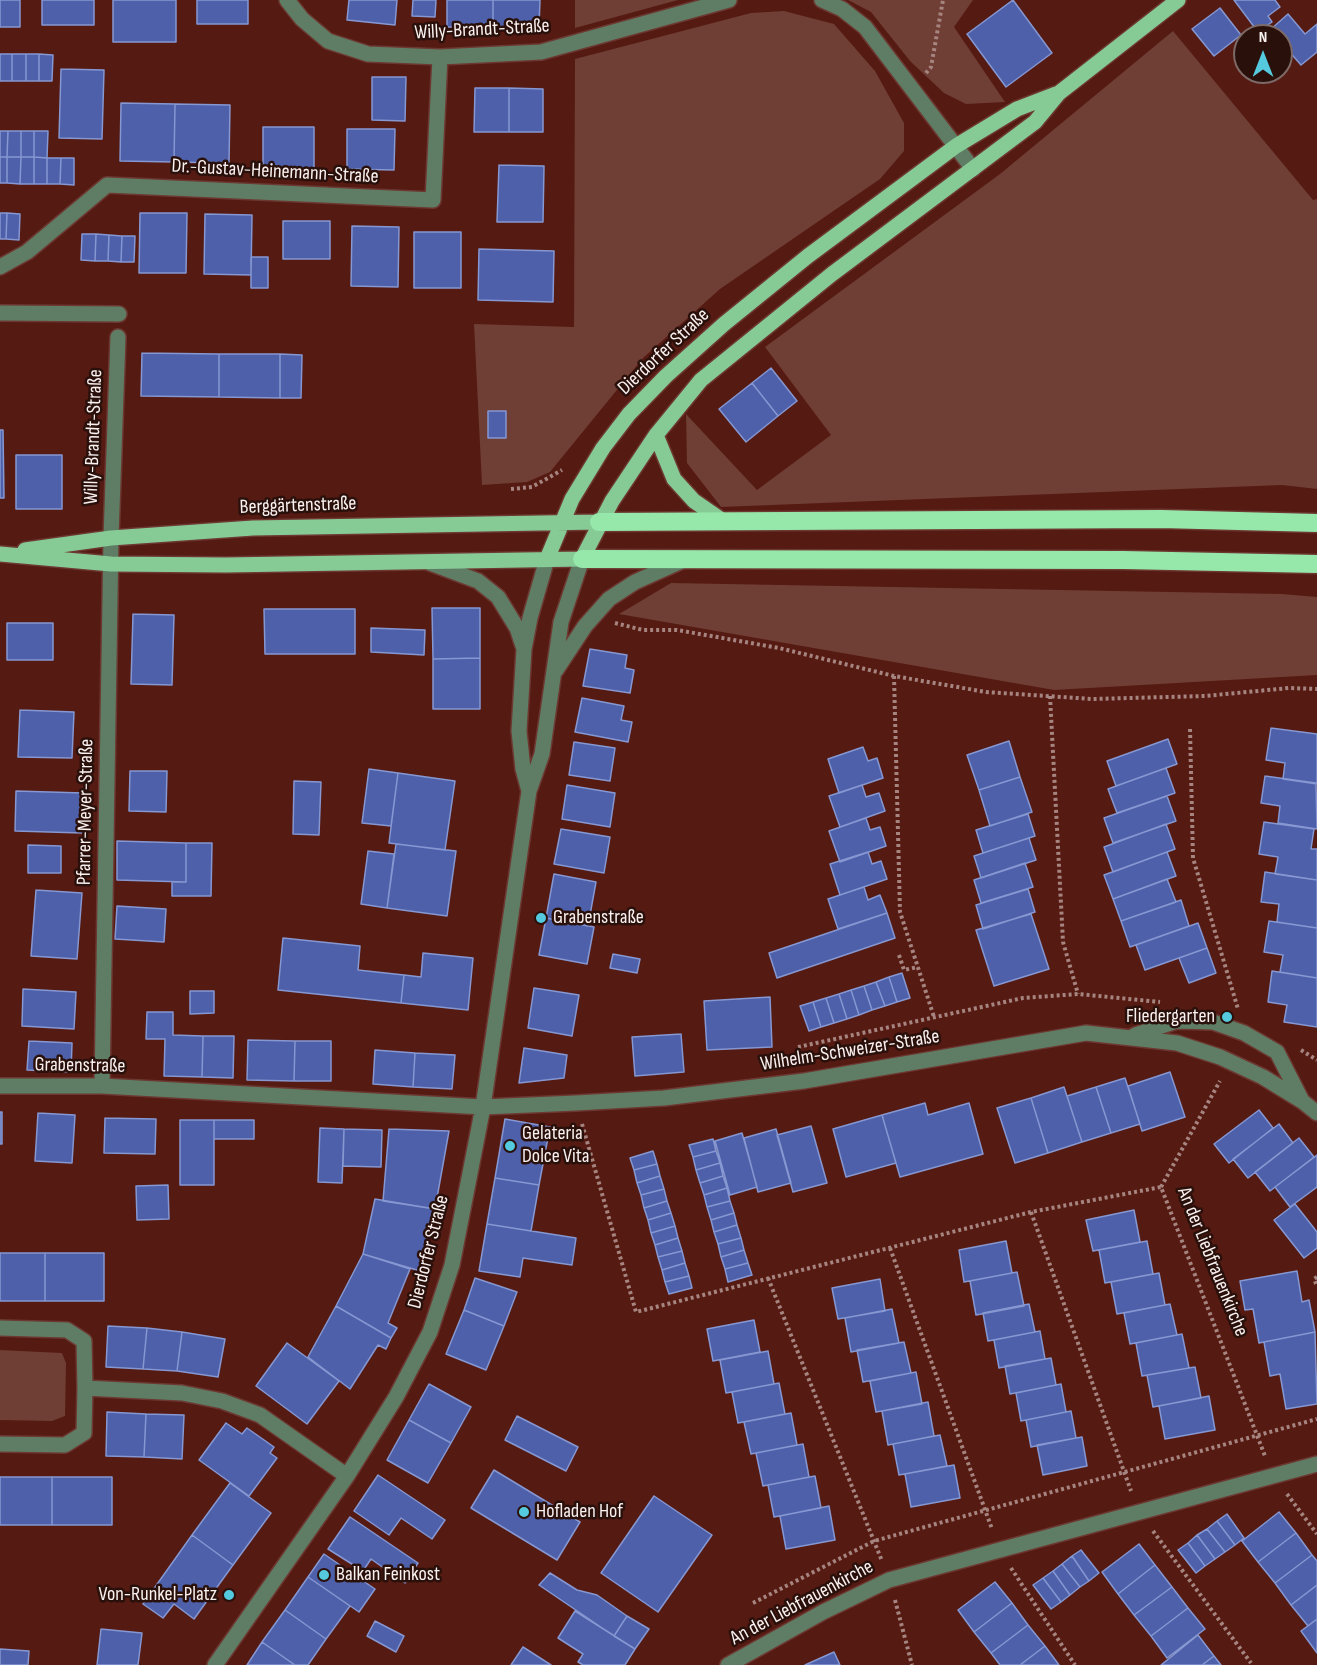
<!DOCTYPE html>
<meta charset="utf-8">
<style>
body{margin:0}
#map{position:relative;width:1317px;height:1665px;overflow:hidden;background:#551a12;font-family:"Sofia Sans Condensed",sans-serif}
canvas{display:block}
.north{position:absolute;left:1233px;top:24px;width:60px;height:60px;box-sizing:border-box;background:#2a100b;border:2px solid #7d6a67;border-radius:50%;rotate:0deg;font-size:16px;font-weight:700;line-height:24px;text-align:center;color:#f9f1f0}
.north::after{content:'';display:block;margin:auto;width:21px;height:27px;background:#55cade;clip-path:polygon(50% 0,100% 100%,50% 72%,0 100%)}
</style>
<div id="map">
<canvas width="1317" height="1665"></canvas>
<div class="north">N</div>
</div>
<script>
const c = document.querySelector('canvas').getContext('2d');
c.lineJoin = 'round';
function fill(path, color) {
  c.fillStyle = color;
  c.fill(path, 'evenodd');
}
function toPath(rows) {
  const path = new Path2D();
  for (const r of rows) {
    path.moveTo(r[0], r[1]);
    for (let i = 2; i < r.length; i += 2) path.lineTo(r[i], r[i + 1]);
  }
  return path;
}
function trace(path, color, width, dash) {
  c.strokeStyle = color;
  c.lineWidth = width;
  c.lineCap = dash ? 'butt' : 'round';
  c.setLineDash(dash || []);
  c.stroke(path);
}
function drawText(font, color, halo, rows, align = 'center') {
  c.font = font + ' "Sofia Sans Condensed",sans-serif';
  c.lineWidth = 5;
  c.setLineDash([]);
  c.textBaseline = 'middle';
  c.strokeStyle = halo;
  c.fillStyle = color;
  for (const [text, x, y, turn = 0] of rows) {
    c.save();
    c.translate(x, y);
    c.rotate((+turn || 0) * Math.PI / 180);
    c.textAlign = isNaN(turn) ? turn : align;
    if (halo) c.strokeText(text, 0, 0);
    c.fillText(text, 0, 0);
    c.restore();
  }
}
const green = toPath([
 [575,0,678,0,575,28],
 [848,0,973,0,954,27,1005,102,966,104,944,93,910,61,871,12],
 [784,11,834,24,875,71,904,123,904,151,880,179,720,289,643,358,550,472,527,482,482,485,474,324,574,327,575,59,751,13],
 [1173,31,1313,200,1317,199,1317,489,1282,485,721,507,687,463,686,414,757,490,831,435,765,347,1000,174],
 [671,583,1282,594,1317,597,1317,675,1054,690,619,614],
 [0,1350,62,1353,66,1363,65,1416,52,1421,0,1420]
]);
const building = toPath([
 [0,0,20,0,20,27,0,27,0,0],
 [42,0,94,0,94,25,42,25,42,0],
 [113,0,176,0,176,42,113,42,113,0],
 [197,0,248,0,248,24,197,24,197,0],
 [349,0,397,0,395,25,347,20,349,0],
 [413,0,436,0,435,17,412,16,413,0],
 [447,0,493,0,493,27,447,27,447,0],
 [493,0,540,0,539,27,493,27,493,0],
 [1013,0,1052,53,1006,87,967,34,1013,0],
 [1234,0,1275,0,1280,7,1268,16,1272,22,1258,32,1234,0],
 [1220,8,1241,35,1214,56,1192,29,1220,8],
 [1288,14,1305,34,1317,24,1317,52,1301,65,1281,42,1281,36,1276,36,1270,30,1288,14],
 [0,54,12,54,12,81,0,81,0,54],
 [12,54,26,54,26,81,12,81,12,54],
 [26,54,39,54,39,81,26,81,26,54],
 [39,54,53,55,52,81,39,81,39,54],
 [61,69,104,70,102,139,59,138,61,69],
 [372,77,406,77,405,121,372,120,372,77],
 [475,88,509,88,509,132,474,132,475,88],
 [509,88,543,89,543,132,509,132,509,88],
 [121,103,175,104,174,162,120,161,121,103],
 [175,104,230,105,229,163,174,162,175,104],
 [263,127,314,127,314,171,263,171,263,127],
 [347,129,395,129,394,170,347,169,347,129],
 [0,131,8,131,7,157,0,157,0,131],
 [8,131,21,131,21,157,7,157,8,131],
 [21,131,34,131,34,157,21,157,21,131],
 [34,131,48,131,47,158,34,157,34,131],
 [0,157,7,157,7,183,0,183,0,157],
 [7,157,21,157,20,184,7,183,7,157],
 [21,157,34,157,34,184,20,184,21,157],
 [34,157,47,158,47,184,34,184,34,157],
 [47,158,61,158,60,184,47,184,47,158],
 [61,158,74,158,74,185,60,184,61,158],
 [499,165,544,166,543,222,497,222,499,165],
 [0,213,7,213,6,239,0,239,0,213],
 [7,213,20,214,19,240,6,239,7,213],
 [140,213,187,213,186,273,139,273,140,213],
 [205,214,252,215,251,275,204,274,205,214],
 [283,221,330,221,330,259,283,259,283,221],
 [352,226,399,227,398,287,351,286,352,226],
 [414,232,461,232,461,288,414,288,414,232],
 [82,234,96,234,95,261,81,260,82,234],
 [96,234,109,235,108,261,95,261,96,234],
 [109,235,122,236,121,262,108,261,109,235],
 [122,236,135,236,134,262,121,262,122,236],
 [479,249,554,251,553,302,478,300,479,249],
 [251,257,268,257,268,288,251,288,251,257],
 [142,353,219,354,219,397,141,396,142,353],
 [219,354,280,354,280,398,219,397,219,354],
 [280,354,302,355,301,398,280,398,280,354],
 [771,368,797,401,778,416,752,383,771,368],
 [752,383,778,416,746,442,719,409,752,383],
 [488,411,506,411,506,438,488,438,488,411],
 [0,430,3,430,4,498,0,498,0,430],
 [16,455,62,455,62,509,16,509,16,455],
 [432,608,480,608,480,658,433,659,432,608],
 [264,609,355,609,355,654,265,654,264,609],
 [133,614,174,615,172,685,131,684,133,614],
 [7,623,53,623,53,660,7,660,7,623],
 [371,628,425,630,424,655,371,652,371,628],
 [590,649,627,655,625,668,634,670,630,693,583,686,590,649],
 [480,658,480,709,433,709,433,659,480,658],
 [582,698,624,706,621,720,632,722,628,742,575,732,582,698],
 [20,710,74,712,72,758,18,757,20,710],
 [1271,728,1317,734,1317,784,1283,779,1285,763,1266,760,1271,728],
 [1168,739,1177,764,1116,786,1107,761,1168,739],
 [1009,741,1020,777,979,790,967,755,1009,741],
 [574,742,615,748,610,781,569,775,574,742],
 [863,747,868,761,877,758,883,778,839,793,828,759,863,747],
 [1166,768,1175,793,1117,813,1108,789,1166,768],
 [369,769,398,773,391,826,362,823,369,769],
 [130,771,167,771,166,812,129,811,130,771],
 [398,773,455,781,445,850,389,843,398,773],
 [1265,776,1316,783,1317,829,1278,823,1280,806,1261,803,1265,776],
 [1020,777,1032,812,990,826,979,790,1020,777],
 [294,781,321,782,319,835,293,834,294,781],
 [567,785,615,793,610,827,562,819,567,785],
 [862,785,866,797,879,793,885,811,840,827,829,796,862,785],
 [16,791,83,793,82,833,15,831,16,791],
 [1167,796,1176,821,1113,843,1104,818,1167,796],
 [1028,814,1035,836,983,853,976,830,1028,814],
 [866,818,870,830,880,827,886,846,840,862,829,831,866,818],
 [1264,822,1314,829,1311,849,1317,849,1317,880,1275,874,1278,857,1259,854,1264,822],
 [1166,824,1175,849,1113,872,1104,847,1166,824],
 [561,829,610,837,604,873,554,864,561,829],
 [1029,838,1036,860,981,878,974,856,1029,838],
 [117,841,186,843,186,882,117,880,117,841],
 [186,843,212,843,211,896,172,896,172,882,186,882,186,843],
 [396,844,456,851,447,916,387,908,396,844],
 [28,845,61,846,61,873,28,873,28,845],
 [368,851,394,854,387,908,361,904,368,851],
 [868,852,872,864,881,861,887,879,840,895,830,864,868,852],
 [1167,852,1176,876,1113,899,1104,875,1167,852],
 [1025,863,1033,887,981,903,974,880,1025,863],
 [1265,872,1317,880,1317,928,1277,922,1279,904,1261,902,1265,872],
 [554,874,596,882,588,926,546,918,554,874],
 [1167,879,1176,902,1121,921,1113,899,1167,879],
 [864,887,868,900,880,895,887,913,838,929,828,899,864,887],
 [1028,889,1035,912,983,929,976,905,1028,889],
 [36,890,82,893,77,959,31,956,36,890],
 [1181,900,1189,926,1130,947,1121,921,1181,900],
 [117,906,166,909,164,942,115,939,117,906],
 [887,913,895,938,777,978,769,953,887,913],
 [1031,914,1049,969,994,986,976,930,1031,914],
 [546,918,594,927,587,964,539,955,546,918],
 [1269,921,1317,928,1317,978,1280,972,1283,955,1264,952,1269,921],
 [1198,923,1207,948,1145,970,1136,945,1198,923],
 [283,938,360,946,358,970,404,975,401,1003,278,990,283,938],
 [1207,948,1216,973,1189,983,1179,958,1207,948],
 [423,953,473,958,468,1010,401,1003,404,975,421,977,423,953],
 [613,954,640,959,637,973,610,968,613,954],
 [1272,971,1317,978,1317,1027,1284,1022,1287,1005,1268,1002,1272,971],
 [902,973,910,998,897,1002,889,977,902,973],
 [889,977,897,1002,885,1006,876,982,889,977],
 [876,982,885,1006,872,1010,864,986,876,982],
 [864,986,872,1010,859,1015,851,990,864,986],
 [534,988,579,995,572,1036,528,1028,534,988],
 [23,989,76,992,74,1029,22,1026,23,989],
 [851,990,859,1015,847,1019,839,994,851,990],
 [190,991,214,991,214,1013,190,1014,190,991],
 [839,994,847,1019,834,1023,826,998,839,994],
 [770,997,772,1047,707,1050,704,1001,770,997],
 [826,998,834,1023,821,1027,813,1002,826,998],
 [813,1002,821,1027,809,1031,800,1006,813,1002],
 [147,1012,173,1012,173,1035,203,1036,202,1077,164,1076,165,1039,146,1039,147,1012],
 [681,1034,684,1072,635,1076,632,1037,681,1034],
 [203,1036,234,1036,233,1078,202,1077,203,1036],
 [248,1040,295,1041,294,1081,247,1080,248,1040],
 [29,1041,72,1043,71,1072,27,1070,29,1041],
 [295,1041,331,1041,331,1081,294,1081,295,1041],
 [524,1048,567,1055,564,1078,519,1083,524,1048],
 [375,1050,415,1053,413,1087,373,1084,375,1050],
 [415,1053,455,1055,452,1089,413,1087,415,1053],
 [1170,1072,1185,1117,1142,1131,1128,1086,1170,1072],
 [1125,1078,1140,1124,1111,1133,1096,1087,1125,1078],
 [1064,1087,1082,1142,1048,1153,1031,1098,1064,1087],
 [1096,1087,1111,1133,1082,1142,1067,1096,1096,1087],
 [1031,1098,1048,1153,1015,1163,997,1108,1031,1098],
 [925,1103,928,1115,969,1103,983,1154,900,1177,882,1115,925,1103],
 [1259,1110,1273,1128,1229,1163,1214,1144,1259,1110],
 [0,1112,2,1112,2,1144,0,1144,0,1112],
 [38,1113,75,1115,72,1163,35,1161,38,1113],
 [882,1115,896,1163,846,1177,833,1129,882,1115],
 [105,1118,156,1119,155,1154,104,1153,105,1118],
 [505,1119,550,1127,539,1185,495,1178,505,1119],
 [180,1120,214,1120,214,1185,180,1185,180,1120],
 [214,1120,254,1120,254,1139,214,1139,214,1120],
 [1279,1124,1293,1143,1248,1178,1233,1159,1279,1124],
 [811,1126,827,1183,793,1192,777,1135,811,1126],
 [320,1128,344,1129,342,1183,318,1182,320,1128],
 [344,1129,382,1130,381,1167,343,1166,344,1129],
 [389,1129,449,1131,435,1209,383,1201,389,1129],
 [776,1129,791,1183,758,1192,744,1138,776,1129],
 [742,1133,757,1187,730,1195,715,1141,742,1133],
 [1299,1138,1314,1157,1270,1191,1255,1172,1299,1138],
 [713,1139,716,1151,693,1157,689,1145,713,1139],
 [653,1151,657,1164,634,1170,630,1158,653,1151],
 [716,1151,720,1163,696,1170,693,1157,716,1151],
 [1317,1155,1317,1187,1290,1207,1275,1187,1317,1155],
 [720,1163,723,1176,700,1183,696,1170,720,1163],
 [657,1164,660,1176,637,1183,634,1170,657,1164],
 [660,1176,664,1189,641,1195,637,1183,660,1176],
 [723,1176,727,1188,704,1195,700,1183,723,1176],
 [495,1178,539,1185,531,1231,487,1224,495,1178],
 [168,1185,169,1219,137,1220,136,1186,168,1185],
 [727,1188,730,1201,707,1207,704,1195,727,1188],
 [664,1189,667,1201,644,1208,641,1195,664,1189],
 [375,1199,435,1209,420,1271,363,1254,375,1199],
 [667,1201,671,1213,648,1220,644,1208,667,1201],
 [730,1201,734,1213,711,1220,707,1207,730,1201],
 [1295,1204,1317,1232,1317,1248,1304,1258,1274,1220,1295,1204],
 [1134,1210,1140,1242,1093,1251,1086,1220,1134,1210],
 [671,1213,675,1226,651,1233,648,1220,671,1213],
 [734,1213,737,1225,714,1232,711,1220,734,1213],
 [487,1224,576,1238,572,1265,523,1258,520,1277,479,1271,487,1224],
 [737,1225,741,1238,718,1244,714,1232,737,1225],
 [675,1226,678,1238,655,1245,651,1233,675,1226],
 [678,1238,682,1251,658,1257,655,1245,678,1238],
 [741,1238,744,1250,721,1257,718,1244,741,1238],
 [1006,1241,1012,1273,964,1282,959,1250,1006,1241],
 [1147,1241,1153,1274,1105,1283,1099,1250,1147,1241],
 [744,1250,748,1263,725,1269,721,1257,744,1250],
 [682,1251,685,1263,662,1270,658,1257,682,1251],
 [0,1253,45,1253,45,1301,0,1301,0,1253],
 [45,1253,104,1253,104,1301,45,1301,45,1253],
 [363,1254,410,1269,388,1323,397,1328,391,1338,336,1306,363,1254],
 [685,1263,689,1276,665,1282,662,1270,685,1263],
 [748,1263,752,1275,728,1282,725,1269,748,1263],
 [1297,1271,1302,1302,1309,1300,1315,1332,1259,1343,1253,1309,1245,1310,1240,1281,1297,1271],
 [1017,1272,1024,1306,976,1315,970,1281,1017,1272],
 [1159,1273,1165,1305,1117,1314,1111,1282,1159,1273],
 [689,1276,692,1288,669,1294,665,1282,689,1276],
 [475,1278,517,1292,504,1326,464,1310,475,1278],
 [880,1279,885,1311,838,1319,832,1288,880,1279],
 [1029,1304,1035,1332,988,1341,983,1313,1029,1304],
 [1170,1304,1177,1335,1130,1344,1124,1313,1170,1304],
 [336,1306,391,1338,386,1349,378,1345,350,1389,308,1357,336,1306],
 [892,1309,899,1343,851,1352,845,1318,892,1309],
 [464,1310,504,1326,486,1370,446,1354,464,1310],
 [754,1320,760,1352,713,1361,707,1329,754,1320],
 [108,1326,147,1328,143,1369,106,1367,108,1326],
 [147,1328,182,1332,177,1371,143,1369,147,1328],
 [1040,1331,1045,1359,999,1368,994,1340,1040,1331],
 [182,1332,225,1339,218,1377,177,1371,182,1332],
 [1315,1332,1317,1404,1286,1409,1280,1374,1270,1376,1264,1342,1315,1332],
 [1182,1334,1189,1368,1142,1376,1136,1343,1182,1334],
 [904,1342,911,1373,863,1382,857,1350,904,1342],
 [287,1343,339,1381,307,1424,256,1386,287,1343],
 [768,1351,774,1384,726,1393,720,1360,768,1351],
 [1051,1358,1056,1385,1010,1394,1005,1366,1051,1358],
 [1195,1367,1201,1398,1153,1407,1147,1375,1195,1367],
 [916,1372,922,1404,876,1412,870,1381,916,1372],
 [779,1383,785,1414,738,1423,732,1392,779,1383],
 [429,1384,471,1407,451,1443,409,1420,429,1384],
 [1061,1384,1066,1412,1021,1421,1016,1393,1061,1384],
 [1209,1396,1215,1430,1165,1439,1159,1406,1209,1396],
 [928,1402,934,1436,888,1445,882,1411,928,1402],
 [1071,1411,1076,1438,1031,1447,1026,1420,1071,1411],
 [107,1412,146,1414,144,1457,106,1456,107,1412],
 [791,1413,797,1445,751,1454,744,1422,791,1413],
 [146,1414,184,1415,182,1459,144,1457,146,1414],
 [517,1416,578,1447,566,1471,505,1440,517,1416],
 [409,1420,451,1443,428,1483,387,1460,409,1420],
 [226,1423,242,1434,247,1428,274,1447,270,1453,277,1458,249,1496,199,1460,226,1423],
 [940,1435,947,1466,899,1475,893,1444,940,1435],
 [1082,1437,1087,1466,1043,1475,1037,1445,1082,1437],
 [803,1444,809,1477,763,1486,756,1453,803,1444],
 [954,1465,960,1498,911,1507,905,1474,954,1465],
 [494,1470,580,1522,557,1560,471,1508,494,1470],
 [378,1475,445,1520,432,1539,401,1518,389,1535,354,1511,378,1475],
 [815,1476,821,1508,774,1517,768,1485,815,1476],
 [0,1477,52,1477,52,1525,0,1525,0,1477],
 [52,1477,112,1477,112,1525,52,1525,52,1477],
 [230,1483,271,1513,233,1565,192,1535,230,1483],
 [654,1496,712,1535,658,1612,601,1573,654,1496],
 [829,1506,835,1540,786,1549,780,1516,829,1506],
 [1279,1512,1296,1533,1258,1562,1242,1541,1279,1512],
 [1227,1514,1244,1538,1235,1545,1217,1521,1227,1514],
 [350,1517,418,1563,405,1583,371,1559,363,1571,328,1549,350,1517],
 [1217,1521,1235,1545,1225,1552,1207,1529,1217,1521],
 [1207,1529,1225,1552,1215,1559,1197,1535,1207,1529],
 [1296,1533,1312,1555,1275,1583,1258,1562,1296,1533],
 [192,1535,233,1565,194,1619,174,1604,163,1618,143,1604,192,1535],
 [1197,1535,1215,1559,1205,1566,1188,1543,1197,1535],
 [1188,1543,1205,1566,1196,1573,1178,1550,1188,1543],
 [1139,1544,1155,1565,1118,1594,1102,1572,1139,1544],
 [1081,1550,1099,1573,1089,1581,1072,1556,1081,1550],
 [324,1554,375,1589,359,1612,308,1577,324,1554],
 [1312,1555,1317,1561,1317,1585,1291,1605,1275,1583,1312,1555],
 [1072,1556,1089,1581,1080,1587,1062,1564,1072,1556],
 [1062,1564,1080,1587,1070,1595,1053,1571,1062,1564],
 [1155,1565,1172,1587,1134,1615,1118,1594,1155,1565],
 [1053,1571,1070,1595,1061,1602,1043,1578,1053,1571],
 [550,1573,577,1590,597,1595,627,1616,614,1636,539,1585,550,1573],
 [308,1577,350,1606,326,1639,285,1610,308,1577],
 [1043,1578,1061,1602,1051,1609,1033,1585,1043,1578],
 [995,1582,1012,1603,974,1632,958,1610,995,1582],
 [1317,1585,1317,1619,1308,1626,1291,1605,1317,1585],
 [1172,1587,1188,1608,1151,1636,1134,1615,1172,1587],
 [1012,1603,1028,1625,991,1653,974,1632,1012,1603],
 [1188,1608,1205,1629,1167,1658,1151,1636,1188,1608],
 [285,1610,326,1639,308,1665,295,1665,262,1642,285,1610],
 [575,1611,635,1649,625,1665,583,1665,578,1662,583,1654,558,1638,575,1611],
 [627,1616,649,1629,635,1649,614,1636,627,1616],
 [1317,1619,1317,1653,1301,1631,1317,1619],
 [375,1621,404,1636,396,1652,367,1636,375,1621],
 [1028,1625,1045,1646,1020,1665,1000,1665,991,1653,1028,1625],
 [101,1629,142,1633,138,1665,97,1665,101,1629],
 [1198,1635,1214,1656,1202,1665,1161,1665,1198,1635],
 [262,1642,295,1665,247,1665,262,1642],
 [1045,1646,1059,1665,1020,1665,1045,1646],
 [523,1647,551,1665,511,1665,523,1647],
 [0,1649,29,1651,28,1665,0,1665,0,1649],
 [834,1652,840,1665,805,1665,834,1652],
 [1214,1656,1221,1665,1202,1665,1214,1656]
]);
const path = toPath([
 [926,73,931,67,943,0],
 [511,489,532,487,562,470],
 [615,623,643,630,677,630,779,648,894,676,986,692,1092,699,1205,696,1289,688,1317,689],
 [894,676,900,912,934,1017],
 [1050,696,1063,942,1078,994],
 [1190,729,1193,858,1238,1009],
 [899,955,904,970,918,967],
 [798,1047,1023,998,1078,994,1160,1002],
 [1301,1050,1317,1060],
 [582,1124,636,1312,1031,1212,1161,1187,1265,1456],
 [1161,1187,1220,1081],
 [1031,1212,1131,1491],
 [890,1248,992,1529],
 [1317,1277,1314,1279,1317,1286],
 [768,1278,882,1561],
 [1287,1494,1317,1534],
 [1153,1531,1251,1663],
 [1011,1568,1075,1665],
 [895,1600,912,1665],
 [753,1603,874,1541,1317,1419]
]);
const minor = toPath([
 [287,0,302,19,328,41,368,54,440,57,541,52,729,0],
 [822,0,842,9,865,27,973,169],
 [0,267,27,252,107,185,433,200,440,57],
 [0,313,119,314],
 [430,563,478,581,498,597,517,628,523,646],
 [556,670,585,626,609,599,635,582,684,560],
 [529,791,523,769,519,731,524,649,530,618,547,559],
 [1135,1035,1177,1021,1213,1022,1244,1033,1277,1052,1301,1099],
 [0,1086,102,1086,483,1107,576,1103,664,1098,804,1081,1086,1033,1177,1043,1220,1057,1263,1077,1302,1101,1317,1113],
 [102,1086,111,538,118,337],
 [0,1328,67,1330,84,1341,85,1388,84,1433,65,1445,0,1444],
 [85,1388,182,1393,222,1401,260,1415,347,1476],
 [215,1665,347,1476,396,1397,430,1332,452,1265,483,1107,529,791,542,754,561,622,582,559],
 [728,1665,823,1612,889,1580,1317,1464]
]);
const major = toPath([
 [656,435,674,479,694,501,723,521],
 [25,550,111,538,253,528,599,522],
 [0,554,111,564,226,565,582,559,612,501,656,435,701,380,832,274,1035,122,1059,93,1178,0],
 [547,559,572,499,603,448,629,414,666,376,724,324,808,256,956,146,1017,109,1056,94]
]);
const highway = toPath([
 [599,522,1161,519,1317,523],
 [582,559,1123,560,1317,564]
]);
const markers = [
 [541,918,6,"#55cade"],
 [1227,1017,6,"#55cade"],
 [510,1146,6,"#55cade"],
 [524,1512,6,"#55cade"],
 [324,1575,6,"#55cade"],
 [229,1595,6,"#55cade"]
];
const streetNames = [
 ["Willy-Brandt-Straße",482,30,-3],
 ["Dr.-Gustav-Heinemann-Straße",275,172,3],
 ["Dierdorfer Straße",664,352,-43],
 ["Willy-Brandt-Straße",94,437,-88],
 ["Berggärtenstraße",298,506,-2],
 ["Pfarrer-Meyer-Straße",86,812,-89],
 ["Wilhelm-Schweizer-Straße",850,1051,-9],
 ["Grabenstraße",80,1066,1],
 ["Dierdorfer Straße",429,1252,-76],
 ["An der Liebfrauenkirche",1212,1262,68],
 ["An der Liebfrauenkirche",802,1603,-28]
];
const poiNames = [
 ["Grabenstraße",553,918],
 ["Fliedergarten",1215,1017,"right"],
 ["Gelateria",522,1134],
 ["Dolce Vita",522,1157],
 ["Hofladen Hof",536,1512],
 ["Balkan Feinkost",336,1575],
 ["Von-Runkel-Platz",217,1595,"right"]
];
fill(green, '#6f3e35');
fill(building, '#4d60a9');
trace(building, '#8697d2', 1.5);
trace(minor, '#6c3831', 18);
trace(major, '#6c3831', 18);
trace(highway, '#6c3831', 21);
trace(path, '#a6847f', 4, [3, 3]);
trace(minor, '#5e7d64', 15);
trace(major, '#86ca96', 15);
trace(highway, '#96e8aa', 18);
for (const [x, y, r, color] of markers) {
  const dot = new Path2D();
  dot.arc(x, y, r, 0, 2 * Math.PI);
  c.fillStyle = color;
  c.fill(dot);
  trace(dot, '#2a100b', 2);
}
drawText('20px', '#f9f1f0', '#2a100b', streetNames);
drawText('20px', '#f9f1f0', '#2a100b', poiNames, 'left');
</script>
